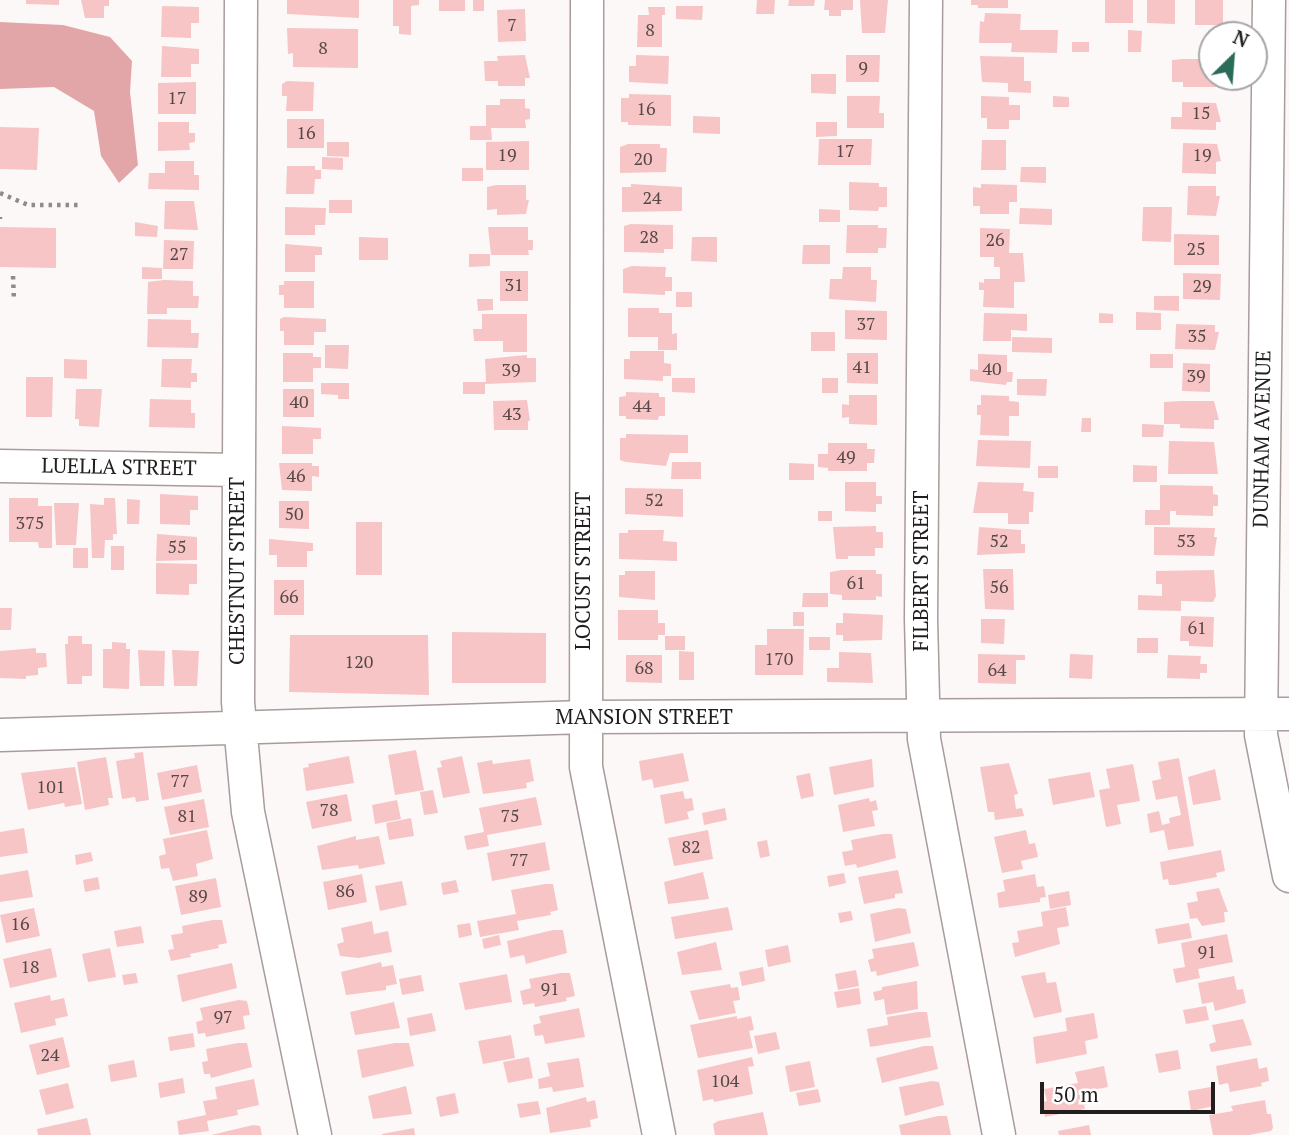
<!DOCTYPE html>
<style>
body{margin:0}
#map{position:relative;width:1289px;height:1135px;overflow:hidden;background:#fdf8f8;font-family:"PT Serif",serif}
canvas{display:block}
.north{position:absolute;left:1198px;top:21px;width:70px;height:70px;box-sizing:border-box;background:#fff;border:2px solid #a7a5a5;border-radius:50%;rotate:25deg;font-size:19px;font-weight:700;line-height:28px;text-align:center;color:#221e1e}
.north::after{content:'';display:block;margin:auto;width:24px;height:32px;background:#2b6b59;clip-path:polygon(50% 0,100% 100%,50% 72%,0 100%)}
.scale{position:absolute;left:1040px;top:1082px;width:175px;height:32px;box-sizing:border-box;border:4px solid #221e1e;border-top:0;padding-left:9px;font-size:21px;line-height:24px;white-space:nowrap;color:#221e1e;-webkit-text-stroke:5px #fff;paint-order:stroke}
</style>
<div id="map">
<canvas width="1289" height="1135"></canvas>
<div class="north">N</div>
<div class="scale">50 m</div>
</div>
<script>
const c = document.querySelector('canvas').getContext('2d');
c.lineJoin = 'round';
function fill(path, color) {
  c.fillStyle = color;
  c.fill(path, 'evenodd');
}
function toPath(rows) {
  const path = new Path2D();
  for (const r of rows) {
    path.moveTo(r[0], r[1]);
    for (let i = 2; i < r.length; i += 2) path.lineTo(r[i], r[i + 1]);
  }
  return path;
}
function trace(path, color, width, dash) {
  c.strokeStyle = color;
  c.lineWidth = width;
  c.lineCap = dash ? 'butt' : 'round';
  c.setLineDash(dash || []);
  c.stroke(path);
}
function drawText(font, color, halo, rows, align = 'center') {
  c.font = font + ' "PT Serif",serif';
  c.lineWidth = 7;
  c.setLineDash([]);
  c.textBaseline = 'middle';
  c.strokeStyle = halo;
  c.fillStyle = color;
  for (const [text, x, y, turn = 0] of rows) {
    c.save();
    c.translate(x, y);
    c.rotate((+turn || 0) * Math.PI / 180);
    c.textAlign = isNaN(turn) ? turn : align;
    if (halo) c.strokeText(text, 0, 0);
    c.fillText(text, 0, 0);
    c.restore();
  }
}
const forest = toPath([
 [0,22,63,25,110,37,132,61,130,92,138,165,119,183,101,156,94,111,54,87,0,89]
]);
const building = toPath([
 [26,0,59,0,59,5,26,4],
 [81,0,109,0,109,6,104,6,104,18,85,18],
 [287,0,359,0,359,18,287,14],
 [393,0,419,0,419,5,411,6,411,35,399,34,399,26,393,26],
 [439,0,465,0,465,11,439,11],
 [473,0,484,0,484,11,473,11],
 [757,0,775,0,774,14,756,14],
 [789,0,815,0,814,6,788,6],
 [825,0,853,0,853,10,841,10,841,16,829,16,829,10,824,10],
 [860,0,888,0,885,33,862,33],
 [971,0,1008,0,1008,8,978,8,978,5,971,5],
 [1105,0,1133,0,1133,23,1105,23],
 [1147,0,1175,0,1175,24,1147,23],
 [1195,0,1223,0,1223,25,1195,25],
 [162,6,199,7,199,23,191,23,191,38,161,37],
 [676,6,703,6,702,20,676,19],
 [648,7,665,7,665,15,662,15,662,47,637,47,638,15,649,15],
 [525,9,526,41,498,42,497,10],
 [985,13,1021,14,1020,30,1058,30,1057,53,1011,52,1012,43,979,43,980,21,984,22],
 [287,28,358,29,358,68,293,67,293,53,288,54],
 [1128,30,1142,31,1141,52,1128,52],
 [1072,42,1089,42,1089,52,1072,52],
 [162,46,199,49,199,64,191,64,191,77,161,77],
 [525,55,530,78,525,78,525,86,498,86,498,81,485,81,484,61,498,61,497,56],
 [636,55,669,56,668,84,629,82,629,66,636,66],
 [846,55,880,55,879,82,846,82],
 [980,56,1024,57,1024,81,1031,81,1031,93,1008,92,1008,83,982,82],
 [1183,59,1212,59,1212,77,1216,77,1216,87,1183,87,1183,82,1172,82,1172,60],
 [811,74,836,74,836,94,811,93],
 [287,81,314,82,313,111,286,111,287,96,282,96,282,84],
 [196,82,196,114,158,114,158,83],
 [629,94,671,95,671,126,628,125,628,122,621,122,621,98,629,98],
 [847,96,880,96,879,113,884,113,884,128,847,128],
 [981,96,1009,97,1009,105,1020,105,1020,120,1009,120,1009,129,987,129,987,118,981,118],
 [1053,96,1069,97,1069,107,1053,107],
 [500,99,525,99,525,108,530,109,530,119,525,120,526,128,491,128,492,140,470,140,470,126,486,126,486,105,500,105],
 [1182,102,1216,103,1221,122,1216,122,1216,130,1171,129,1171,117,1182,117],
 [693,116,720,117,720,134,693,133],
 [287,119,324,119,324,148,287,148],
 [158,122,189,122,189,133,195,133,195,142,189,143,190,150,158,151],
 [816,122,837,122,837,136,816,137],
 [0,127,39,128,37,170,0,169],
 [819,139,872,139,871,165,818,165],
 [982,140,1006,140,1006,170,981,170],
 [529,141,529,170,486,170,486,142],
 [327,142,349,142,349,157,327,156],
 [1183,143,1217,144,1221,161,1216,162,1216,174,1182,173],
 [628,144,660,144,660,148,667,148,666,172,620,173,620,147],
 [322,157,343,158,343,170,322,169],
 [165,161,194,161,194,175,199,175,199,190,148,189,149,173,165,173],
 [287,166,315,166,315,170,321,170,321,179,315,179,314,194,286,194],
 [1021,167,1046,167,1046,183,1020,182],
 [462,168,483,168,483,181,462,181],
 [849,182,879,183,879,187,887,187,887,207,879,207,878,211,849,210],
 [631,184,682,187,682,211,622,212,622,187,631,187],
 [981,184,1017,185,1017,202,1009,202,1009,214,980,214,980,206,973,206,973,187,981,188],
 [496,185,526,185,526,200,529,200,526,214,497,215,497,209,487,210,487,187],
 [1188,186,1216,186,1216,196,1220,196,1216,216,1187,215],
 [329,200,352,200,352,213,329,213],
 [165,201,194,201,198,230,164,229],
 [285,207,326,208,325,225,315,225,315,235,285,235],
 [1143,207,1172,207,1171,242,1142,241],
 [1020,208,1052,209,1052,225,1019,224],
 [819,209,840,210,840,222,819,222],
 [135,222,158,226,157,237,135,236],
 [631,224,673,225,673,249,664,249,664,253,624,252,624,226],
 [847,225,878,225,878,228,887,228,886,248,878,248,878,253,846,253],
 [0,227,56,228,56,268,0,267],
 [488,227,528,227,528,240,533,240,533,250,528,250,529,255,491,255],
 [980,228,1010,229,1009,253,1023,253,1025,282,1014,282,1014,308,983,307,984,290,979,290,979,282,984,283,984,279,1000,279,1000,267,994,267,994,257,980,257],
 [1174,234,1219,235,1219,265,1174,265],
 [359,237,388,238,388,260,359,260],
 [692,237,717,237,717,262,691,261],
 [164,240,194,241,193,269,163,269],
 [285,244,322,247,322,255,315,255,315,272,285,272],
 [803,245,830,245,830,264,802,264],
 [469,254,490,254,490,266,469,267],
 [632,266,666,267,665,277,672,277,672,291,665,291,665,295,623,293,623,269],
 [142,267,162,268,162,279,142,279],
 [843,267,871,267,871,280,877,280,876,302,829,299,830,279,842,279],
 [500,271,528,271,528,301,500,301],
 [1183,273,1221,274,1220,300,1183,299],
 [164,280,193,281,193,296,199,296,198,308,167,308,167,314,147,314,148,282],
 [284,281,314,281,314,308,284,308,284,295,279,295,279,285,284,285],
 [676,292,692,292,692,307,676,307],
 [1154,296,1179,296,1179,311,1154,310],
 [477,299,493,299,493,310,478,311],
 [628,308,659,308,659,313,672,313,672,334,677,333,677,350,658,350,658,337,628,337],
 [845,310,887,311,887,340,845,339],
 [1136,312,1161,313,1161,330,1136,330],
 [984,313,1027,314,1027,331,1011,330,1011,341,983,341],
 [1099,313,1113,314,1113,323,1099,323],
 [482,314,527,314,527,352,503,352,503,341,474,341,473,329,482,329],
 [284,317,326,319,326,332,314,332,314,345,284,345,284,331,280,331,280,319],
 [148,319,191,320,191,333,199,333,198,348,147,347],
 [1176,324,1215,325,1215,332,1219,332,1215,350,1175,349],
 [811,332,835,332,835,351,811,351],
 [1012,337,1052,338,1052,353,1012,352],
 [325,345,349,345,348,369,325,368],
 [630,351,664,351,664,363,671,364,671,376,663,376,663,381,624,379,624,359,630,359],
 [283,353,313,353,313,357,321,357,321,368,313,368,313,382,283,382],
 [847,353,878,353,878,384,847,383],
 [978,354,1007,355,1007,372,1013,372,1012,382,1007,382,1006,385,970,381,970,369,978,370],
 [1150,354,1173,354,1173,368,1150,368],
 [527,355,527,358,536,358,536,382,485,384,485,394,463,394,463,382,486,382,485,359],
 [64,359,87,360,87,379,64,378],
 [162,359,192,359,191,373,197,373,197,382,191,382,191,388,161,387],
 [1183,363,1210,364,1210,392,1182,391],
 [26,377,53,377,52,417,26,417],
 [672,378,695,378,695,393,672,392],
 [822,378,838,378,838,393,822,393],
 [1017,379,1047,379,1046,396,1017,395],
 [321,383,349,383,349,399,338,399,338,395,321,394],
 [76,389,102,389,99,427,79,426,79,419,75,419],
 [283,389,314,389,314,417,283,417],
 [626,392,659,393,659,397,665,397,665,416,659,416,658,420,626,419,626,416,619,416,619,397,626,396],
 [849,395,877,395,877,425,849,424,849,417,842,418,842,404,849,405],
 [981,395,1009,396,1009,401,1019,402,1019,416,1009,416,1009,436,980,435,981,415,977,415,977,405,981,405],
 [150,399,191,400,191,413,195,413,195,428,149,427],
 [527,400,530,421,528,421,528,430,494,430,493,401],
 [1181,401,1214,401,1219,420,1214,420,1214,429,1180,428,1180,424,1164,424,1164,402],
 [1082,418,1091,418,1091,432,1081,432],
 [1142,424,1164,425,1163,437,1142,437],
 [282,426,321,428,321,439,313,439,313,454,282,454],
 [626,434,688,435,688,453,670,453,666,466,626,462,620,460,620,438,626,438],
 [978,440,1031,441,1030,468,976,466],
 [1169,441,1214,442,1218,474,1168,474],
 [828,443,867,443,867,449,875,449,874,463,867,463,867,471,828,471,828,468,818,467,818,454,828,454],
 [672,462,701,462,701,479,671,479],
 [279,463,312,463,312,466,319,466,319,477,312,476,312,491,282,490],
 [789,463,814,464,814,480,789,480],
 [1133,465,1157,466,1157,482,1133,482],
 [1038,466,1058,466,1058,478,1038,478],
 [845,482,876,482,876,496,882,496,882,504,876,504,876,512,845,511],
 [978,482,1024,483,1023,491,1034,492,1033,512,1029,512,1029,524,1008,524,1008,513,973,513],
 [1160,485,1213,486,1213,494,1218,495,1218,506,1213,506,1213,516,1176,515,1176,511,1170,511,1170,525,1145,525,1145,510,1160,510],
 [625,488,683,489,683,517,625,514],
 [160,494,198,496,198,510,190,510,190,525,160,524],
 [9,498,38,498,38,506,52,506,52,548,39,548,38,542,9,542],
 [104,498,115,498,117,534,113,534,113,540,105,540,104,558,92,558,90,504,104,505],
 [127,499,140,500,139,524,127,524],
 [279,501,309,501,309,529,279,528],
 [54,503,79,503,76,545,56,545],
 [818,511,832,511,832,521,818,521],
 [356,522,382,522,382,575,356,575],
 [876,526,876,532,883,532,883,548,875,548,875,556,848,556,848,559,836,559,833,527],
 [979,527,1021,530,1021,544,1025,544,1025,553,977,555],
 [1154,527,1215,528,1214,537,1217,537,1214,556,1154,555],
 [628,530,664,530,663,541,677,542,677,561,619,559,619,533,628,533],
 [157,534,197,537,197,560,156,561],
 [269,539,313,543,313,551,307,551,307,567,277,567,277,555,269,555],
 [111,546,124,546,124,570,111,570],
 [73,548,88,548,88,568,73,568],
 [156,563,197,564,197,584,189,584,189,595,156,594],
 [983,569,1013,569,1014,610,985,609],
 [842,570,876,570,876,574,882,574,882,597,876,596,876,600,842,600,842,595,830,594,830,572],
 [1214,570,1216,596,1213,602,1181,601,1181,611,1138,610,1138,595,1162,596,1162,584,1156,584,1156,571],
 [625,571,655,571,655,600,619,597,619,575,625,575],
 [274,580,304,580,304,615,274,615],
 [803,593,828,593,828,607,802,607],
 [0,608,12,608,11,630,0,630],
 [618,610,658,610,658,623,665,623,665,635,658,635,658,640,618,640],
 [793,612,804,612,804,626,793,626],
 [843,613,883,615,882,640,843,641,843,635,836,635,836,623,843,623],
 [1181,616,1214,617,1213,647,1189,646,1189,641,1180,641],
 [981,619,1005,619,1004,644,981,643],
 [767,629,804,629,803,675,755,675,755,645,767,645],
 [452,632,546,633,546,683,452,683],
 [290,635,428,635,429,695,289,692],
 [68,636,82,636,82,644,92,644,92,676,82,676,82,684,67,684,65,644,68,644],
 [665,636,685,636,685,650,665,650],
 [809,637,830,637,830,650,809,650],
 [1137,638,1158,638,1158,653,1137,653],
 [112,642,126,643,126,649,130,649,129,689,103,688,103,649,112,649],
 [36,648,36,653,46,653,47,667,38,668,38,675,26,676,26,679,0,678,0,651],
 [138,650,165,651,164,686,140,686],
 [172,650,199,651,197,686,174,686],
 [679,651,694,652,694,680,679,680],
 [839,652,871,653,873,683,827,682,827,668,839,668],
 [978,654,1025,655,1025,660,1016,660,1016,684,978,683],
 [1070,654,1093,655,1092,679,1069,678],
 [626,655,662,655,662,683,626,682],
 [1168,655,1201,656,1200,664,1207,664,1207,673,1200,673,1200,679,1167,678],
 [416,750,424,790,395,795,388,755],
 [143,752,149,800,136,802,135,797,122,799,116,761,135,758,134,753],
 [683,753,689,781,654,788,652,779,642,781,639,761],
 [349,756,354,783,306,791,303,768,309,767,308,764],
 [462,756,470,793,443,798,437,768,442,767,440,761],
 [106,757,113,798,108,798,109,805,85,810,77,762],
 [1179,758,1194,846,1168,850,1164,830,1150,833,1147,814,1159,811,1162,825,1170,823,1169,818,1181,815,1177,796,1156,800,1152,781,1161,779,1158,762],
 [530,759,534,781,526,783,527,788,483,794,477,763,492,760,493,764],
 [872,759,874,787,834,795,829,767],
 [1009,763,1018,794,1014,795,1016,809,1022,808,1024,816,995,820,994,812,988,812,980,767],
 [1133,764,1140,801,1117,805,1121,824,1106,827,1099,790,1110,788,1106,769],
 [197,765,202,792,162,800,157,773],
 [75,767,82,804,65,807,64,803,28,810,21,773],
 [1215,769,1221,800,1193,805,1188,777],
 [1090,772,1095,797,1053,805,1048,779],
 [810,773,814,796,801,799,796,776],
 [433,790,438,813,424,815,420,792],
 [683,791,685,799,692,798,694,810,687,812,689,819,665,824,660,795],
 [347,794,352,821,312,829,306,802],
 [536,797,542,825,487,835,489,846,467,850,464,836,484,832,479,808],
 [869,798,870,802,876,800,878,810,872,811,875,826,843,832,838,805],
 [204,799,209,827,170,835,164,807],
 [397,800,401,819,375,824,372,805],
 [725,808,727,820,704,825,702,813],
 [411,818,414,836,389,840,386,823],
 [24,828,28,853,0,857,0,832],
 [207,830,213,859,196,864,198,876,173,881,169,868,161,869,159,856,166,854,163,839],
 [708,830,713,859,674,866,668,838],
 [1026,830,1029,844,1035,843,1038,857,1021,861,1023,869,1002,873,994,837],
 [883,834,892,834,896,858,857,868,856,864,845,866,842,852,853,850,851,840],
 [356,836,356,840,379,836,385,864,359,869,358,865,322,870,317,846],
 [767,840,770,856,760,858,757,842],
 [545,842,550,870,492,881,487,853],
 [1221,850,1225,871,1216,873,1217,877,1175,885,1169,885,1168,879,1163,880,1160,862],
 [91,852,93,861,76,865,75,855],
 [28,870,33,897,0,902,0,875],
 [898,870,903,893,895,894,895,898,864,904,858,877],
 [703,872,709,899,668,904,664,882],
 [844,873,846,883,829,887,827,876],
 [362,874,367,902,328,910,323,882],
 [1035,874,1037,887,1044,886,1046,897,1040,898,1040,902,999,908,997,893,1005,891,1003,880],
 [98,877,100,889,85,892,83,880],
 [216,878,221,907,181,915,175,886],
 [456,880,459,892,443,895,441,883],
 [402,881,407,905,380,911,375,886],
 [545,884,553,884,558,910,550,912,551,915,517,921,519,930,480,937,477,921,516,914,511,890],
 [1219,888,1228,912,1224,912,1225,922,1202,926,1197,918,1190,919,1187,903,1198,901,1196,892],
 [1069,891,1071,905,1050,909,1048,895],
 [728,907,733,930,675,939,671,917],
 [1066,907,1069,926,1057,928,1060,944,1015,957,1012,943,1019,942,1017,931,1043,926,1041,912],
 [34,908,40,936,6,943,0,915],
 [898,908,906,909,911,933,875,942,870,914],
 [851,911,853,920,840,923,838,913],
 [213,920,222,920,227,943,218,945,219,948,190,954,191,957,171,961,168,950,174,949,171,935,183,933,182,926],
 [372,921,374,934,388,931,392,952,359,958,340,956,337,944,344,942,341,928],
 [470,923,472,935,459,938,457,925],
 [1189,923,1192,938,1158,944,1155,929],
 [141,926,144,943,117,947,114,931],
 [553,930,563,930,567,953,526,964,524,955,510,958,507,941],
 [1227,934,1233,962,1198,969,1200,978,1176,983,1173,969,1185,967,1181,943],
 [499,935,501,945,484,949,482,939],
 [716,942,722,970,682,975,677,952],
 [914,942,919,966,877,976,876,971,871,972,868,960,874,958,872,949],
 [788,945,791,962,768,967,765,950],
 [51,948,57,977,10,988,3,959],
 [110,948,116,977,88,982,82,954],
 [381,962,382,967,393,965,397,984,386,986,386,990,346,995,341,972],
 [232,963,237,988,182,1002,177,975],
 [763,967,765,981,742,986,739,972],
 [856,970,859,986,838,990,835,974],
 [1045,972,1047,983,1056,982,1062,1012,1034,1018,1021,976],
 [136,973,138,983,124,985,122,975],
 [561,973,570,973,575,996,566,998,567,1001,535,1007,534,1003,523,1005,520,991,531,988,529,979],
 [507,974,512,1002,465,1010,459,983],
 [421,975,424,991,402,995,399,979],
 [1234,976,1237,990,1243,989,1246,1003,1215,1011,1213,1002,1202,1004,1198,983],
 [917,981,918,1009,886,1015,884,999,875,1001,873,992,882,990,882,987],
 [730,984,731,988,738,987,740,1000,733,1001,736,1013,699,1020,690,991],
 [859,988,861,1004,837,1008,834,992],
 [50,995,51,1001,64,998,68,1016,55,1019,56,1025,21,1033,14,1003],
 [239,1000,247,1001,250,1015,243,1016,245,1029,206,1037,205,1033,198,1034,196,1022,203,1020,200,1008],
 [394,1002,400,1028,355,1035,350,1012],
 [1206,1006,1209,1020,1186,1024,1183,1010],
 [579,1008,585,1037,545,1044,543,1035,535,1036,533,1025,541,1023,539,1016],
 [918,1012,927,1012,931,1037,870,1047,867,1029,888,1025,887,1017],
 [432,1013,436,1031,410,1036,407,1018],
 [1094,1013,1098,1038,1085,1041,1087,1054,1036,1064,1033,1037,1067,1031,1065,1018],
 [737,1016,737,1019,751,1016,754,1030,749,1031,753,1048,698,1058,690,1025],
 [1243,1019,1252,1045,1211,1052,1209,1044,1216,1042,1212,1025],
 [776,1032,780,1049,758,1054,754,1036],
 [193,1033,195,1047,170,1051,168,1037],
 [511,1035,515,1058,483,1064,478,1041],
 [63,1037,70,1067,37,1075,29,1045],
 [238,1043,247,1043,252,1067,211,1078,210,1074,204,1074,202,1062,208,1061,206,1049],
 [395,1043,409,1043,414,1066,362,1078,357,1050],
 [924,1046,933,1046,938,1069,882,1083,876,1058],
 [1178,1050,1181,1069,1159,1073,1155,1054],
 [529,1057,533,1078,508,1083,503,1062],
 [752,1057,754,1066,748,1067,753,1094,714,1102,713,1099,703,1101,697,1070],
 [579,1058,584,1087,553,1092,552,1087,539,1089,538,1079,550,1076,547,1063],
 [1257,1058,1259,1069,1267,1067,1269,1081,1261,1083,1262,1086,1230,1092,1228,1083,1219,1085,1216,1066],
 [134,1060,137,1077,111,1082,108,1065],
 [810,1061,815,1087,790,1092,785,1066],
 [1104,1066,1108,1087,1087,1091,1089,1104,1084,1105,1085,1109,1045,1117,1042,1102,1047,1101,1044,1089,1078,1083,1075,1072],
 [183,1078,185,1093,160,1098,158,1083],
 [254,1079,259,1105,237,1110,238,1115,207,1121,209,1131,179,1135,177,1121,206,1115,203,1101,217,1099,215,1087],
 [932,1081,939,1082,944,1105,905,1116,899,1087],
 [68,1083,74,1108,46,1115,39,1090],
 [406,1086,412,1114,373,1119,368,1096],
 [1211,1087,1214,1106,1191,1111,1188,1091],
 [818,1089,821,1102,799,1106,796,1093],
 [455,1093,459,1113,440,1117,436,1097],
 [586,1097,587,1102,595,1100,598,1118,590,1120,591,1127,550,1133,546,1108],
 [1265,1100,1267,1114,1271,1114,1273,1128,1271,1131,1249,1135,1213,1135,1209,1115,1233,1111,1231,1106],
 [538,1101,541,1114,520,1118,517,1104],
 [763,1112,768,1135,715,1135,713,1124,718,1121],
 [938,1116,947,1116,951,1135,901,1135,899,1125],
 [87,1118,91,1135,38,1135,37,1129],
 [253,1125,260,1126,262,1135,211,1135],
 [1089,1125,1091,1135,1059,1135,1058,1131],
 [414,1128,415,1135,382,1135,382,1134]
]);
const path = toPath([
 [0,193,28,205,80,205],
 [0,217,0,219],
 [13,276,14,301]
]);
const minor = toPath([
 [241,0,238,702,248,812,315,1135],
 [587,0,586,767,659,1135],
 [926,0,921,619,924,739,999,1135],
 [1269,0,1261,735,1289,876],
 [0,466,238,470],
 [0,735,585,717,1289,714]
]);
const numberNames = [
 ["7",512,26],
 ["8",650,31],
 ["8",323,49],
 ["9",863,69],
 ["17",177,99],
 ["16",646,110],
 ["15",1201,114],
 ["16",306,134],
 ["17",845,152],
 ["19",507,156],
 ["19",1202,156],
 ["20",643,160],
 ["24",652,199],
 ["28",649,238],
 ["26",995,241],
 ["25",1196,250],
 ["27",179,255],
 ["31",514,286],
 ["29",1202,287],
 ["37",866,325],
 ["35",1197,337],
 ["41",862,368],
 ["40",992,370],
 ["39",511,371],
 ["39",1196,377],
 ["40",299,403],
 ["44",642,407],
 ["43",512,415],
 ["49",846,458],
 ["46",296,477],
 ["52",654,501],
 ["50",294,515],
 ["375",30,524],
 ["52",999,542],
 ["53",1186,542],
 ["55",177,548],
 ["61",856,584],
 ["56",999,588],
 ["66",289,598],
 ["61",1197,629],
 ["170",779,660],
 ["120",359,663],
 ["68",644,669],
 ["64",997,671],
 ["77",180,782],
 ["101",51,788],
 ["78",329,811],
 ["81",187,817],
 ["75",510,817],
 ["82",691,848],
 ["77",519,861],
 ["86",345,892],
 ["89",198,897],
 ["16",20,925],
 ["91",1207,953],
 ["18",30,968],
 ["91",550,990],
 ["97",223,1018],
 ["24",50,1056],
 ["104",725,1082]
];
const streetNames = [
 ["DUNHAM AVENUE",1263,439,-89],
 ["LUELLA STREET",119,468,1],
 ["CHESTNUT STREET",238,571,-90],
 ["LOCUST STREET",584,571,-90],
 ["FILBERT STREET",922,571,-90],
 ["MANSION STREET",644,718]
];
fill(forest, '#e3a6a8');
fill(building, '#f7c5c6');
trace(minor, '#a89c9c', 35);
trace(path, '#8f8b8b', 4.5, [3.5, 5]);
trace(minor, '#fff', 32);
drawText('18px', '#574848', null, numberNames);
drawText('21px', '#221e1e', '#fff', streetNames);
</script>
